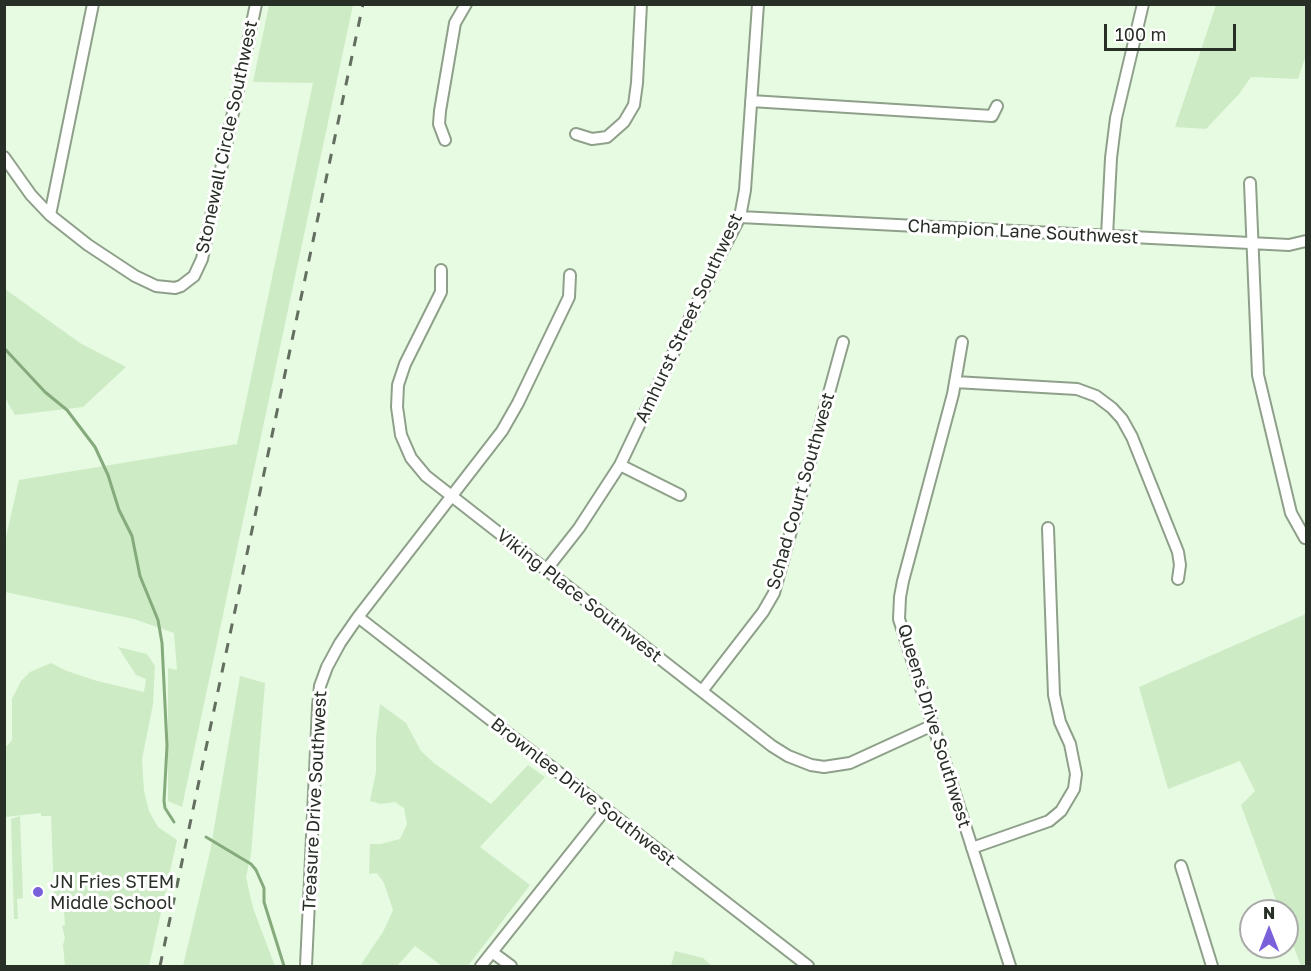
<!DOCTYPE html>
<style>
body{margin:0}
#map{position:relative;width:1311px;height:971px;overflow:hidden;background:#e7fae2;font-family:"Golos Text",sans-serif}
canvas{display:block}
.frame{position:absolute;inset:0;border:6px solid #282f26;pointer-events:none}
.north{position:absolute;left:1239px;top:899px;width:60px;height:60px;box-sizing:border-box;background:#fff;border:2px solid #a9aca8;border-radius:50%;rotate:0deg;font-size:16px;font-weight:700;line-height:24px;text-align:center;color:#282f26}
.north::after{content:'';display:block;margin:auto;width:21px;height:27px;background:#7a60db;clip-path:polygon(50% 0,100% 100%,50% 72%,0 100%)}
.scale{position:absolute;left:1104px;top:24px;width:132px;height:27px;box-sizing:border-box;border:3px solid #282f26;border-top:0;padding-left:8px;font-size:18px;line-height:21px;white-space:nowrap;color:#282f26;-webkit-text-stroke:4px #fff;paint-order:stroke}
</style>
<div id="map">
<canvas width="1311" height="971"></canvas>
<div class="frame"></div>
<div class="north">N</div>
<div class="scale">100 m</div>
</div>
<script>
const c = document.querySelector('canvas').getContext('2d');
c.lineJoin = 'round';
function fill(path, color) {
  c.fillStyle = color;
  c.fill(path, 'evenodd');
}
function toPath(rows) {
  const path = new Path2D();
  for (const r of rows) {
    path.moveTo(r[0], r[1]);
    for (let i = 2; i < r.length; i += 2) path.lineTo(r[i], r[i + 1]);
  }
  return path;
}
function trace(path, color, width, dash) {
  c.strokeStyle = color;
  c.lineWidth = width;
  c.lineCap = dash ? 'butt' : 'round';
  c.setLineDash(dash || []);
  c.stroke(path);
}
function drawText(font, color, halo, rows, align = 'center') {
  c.font = font + ' "Golos Text",sans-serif';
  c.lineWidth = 6;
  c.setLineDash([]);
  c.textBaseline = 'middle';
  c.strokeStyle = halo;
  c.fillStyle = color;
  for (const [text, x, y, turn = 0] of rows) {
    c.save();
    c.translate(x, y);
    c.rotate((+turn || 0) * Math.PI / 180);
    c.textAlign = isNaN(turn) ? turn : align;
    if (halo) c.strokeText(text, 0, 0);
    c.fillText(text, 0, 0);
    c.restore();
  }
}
const green = toPath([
 [269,5,353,5,182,807,168,801,168,668,177,670,174,633,134,619,5,592,5,541,19,480,237,444,313,83,253,82],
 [1216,5,1306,5,1306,55,1298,79,1251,77,1239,94,1206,129,1175,127],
 [5,289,80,343,126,367,83,407,15,415,5,398],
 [1306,614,1306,966,1301,966,1287,929,1287,911,1280,911,1241,805,1255,791,1240,761,1168,789,1139,687],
 [118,647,147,654,155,666,153,704,142,759,144,791,149,811,158,827,177,840,149,966,65,966,63,945,65,938,62,926,65,925,64,910,68,903,60,901,59,896,54,896,51,816,41,816,41,813,5,817,5,748,12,740,12,699,21,681,30,672,51,663,67,671,97,681,144,692,146,679,136,675],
 [240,676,265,683,251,854,246,877,253,908,275,966,183,966,210,852],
 [380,704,406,723,421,751,434,763,491,804,528,765,545,777,480,847,530,885,468,966,442,966,415,946,397,966,360,966,383,932,393,910,384,883,377,873,369,874,370,844,381,844,400,839,407,824,404,808,395,802,381,804,370,801,376,772,376,737],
 [20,816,23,898,17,899,18,919,14,919,11,819],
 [675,951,703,958,712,966,671,966]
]);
const stream = toPath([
 [4,348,45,392,67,410,95,447,108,475,119,510,132,536,140,576,158,620,162,643,167,746,164,801,165,808,174,822],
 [206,837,251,864,256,870,264,888,264,902,284,966]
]);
const minor = toPath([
 [751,101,992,116,997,106],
 [576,134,592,139,607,137,624,122,634,105,637,83,641,4],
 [445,140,439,124,440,111,455,23,466,4],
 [4,157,31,195,50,215,88,245,135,276,156,286,175,288,181,286,194,276,202,259,256,4],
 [1250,183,1258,375,1291,513,1305,538],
 [50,215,93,4],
 [740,217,1289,245,1306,241],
 [1107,236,1111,158,1116,118,1143,4],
 [441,270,441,292,405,364,398,385,397,407,401,435,411,458,426,476,772,746,788,756,811,765,824,767,850,763,933,725],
 [962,342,953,394,903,581,900,597,899,619,1010,966],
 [955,382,1077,389,1096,396,1112,408,1122,419,1132,437,1178,552,1180,565,1178,579],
 [620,465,680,495],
 [546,570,579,528,620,465,719,257,740,217,745,190,758,4],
 [358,617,808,966],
 [702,691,763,612,774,593,843,342],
 [972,848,1049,821,1061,811,1074,789,1076,774,1070,744,1060,722,1054,695,1048,528],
 [1181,866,1212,966],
 [492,952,511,966],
 [306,966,318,707,320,686,327,667,340,643,358,617,502,431,518,403,569,297,570,275],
 [481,966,605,810]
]);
const rail = toPath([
 [160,966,363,4]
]);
const markers = [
 [38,892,6,"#7a60db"]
];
const streetNames = [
 ["Stonewall Circle Southwest",227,137,-78],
 ["Champion Lane Southwest",1023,232,3],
 ["Amhurst Street Southwest",689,318,-65],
 ["Schad Court Southwest",801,491,-74],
 ["Viking Place Southwest",579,596,38],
 ["Queens Drive Southwest",934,726,73],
 ["Brownlee Drive Southwest",583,792,38],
 ["Treasure Drive Southwest",315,801,-87]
];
const poiNames = [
 ["JN Fries STEM",50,882],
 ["Middle School",50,903]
];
fill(green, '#cdecc5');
trace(stream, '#85aa7b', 3);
trace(minor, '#8fa08a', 14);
trace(minor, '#fff', 10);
trace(rail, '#636e60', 3, [10, 10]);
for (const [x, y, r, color] of markers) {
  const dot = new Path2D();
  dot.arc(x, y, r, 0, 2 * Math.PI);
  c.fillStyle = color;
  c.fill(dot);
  trace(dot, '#fff', 2);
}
drawText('18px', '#282f26', '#fff', streetNames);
drawText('18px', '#282f26', '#fff', poiNames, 'left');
</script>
